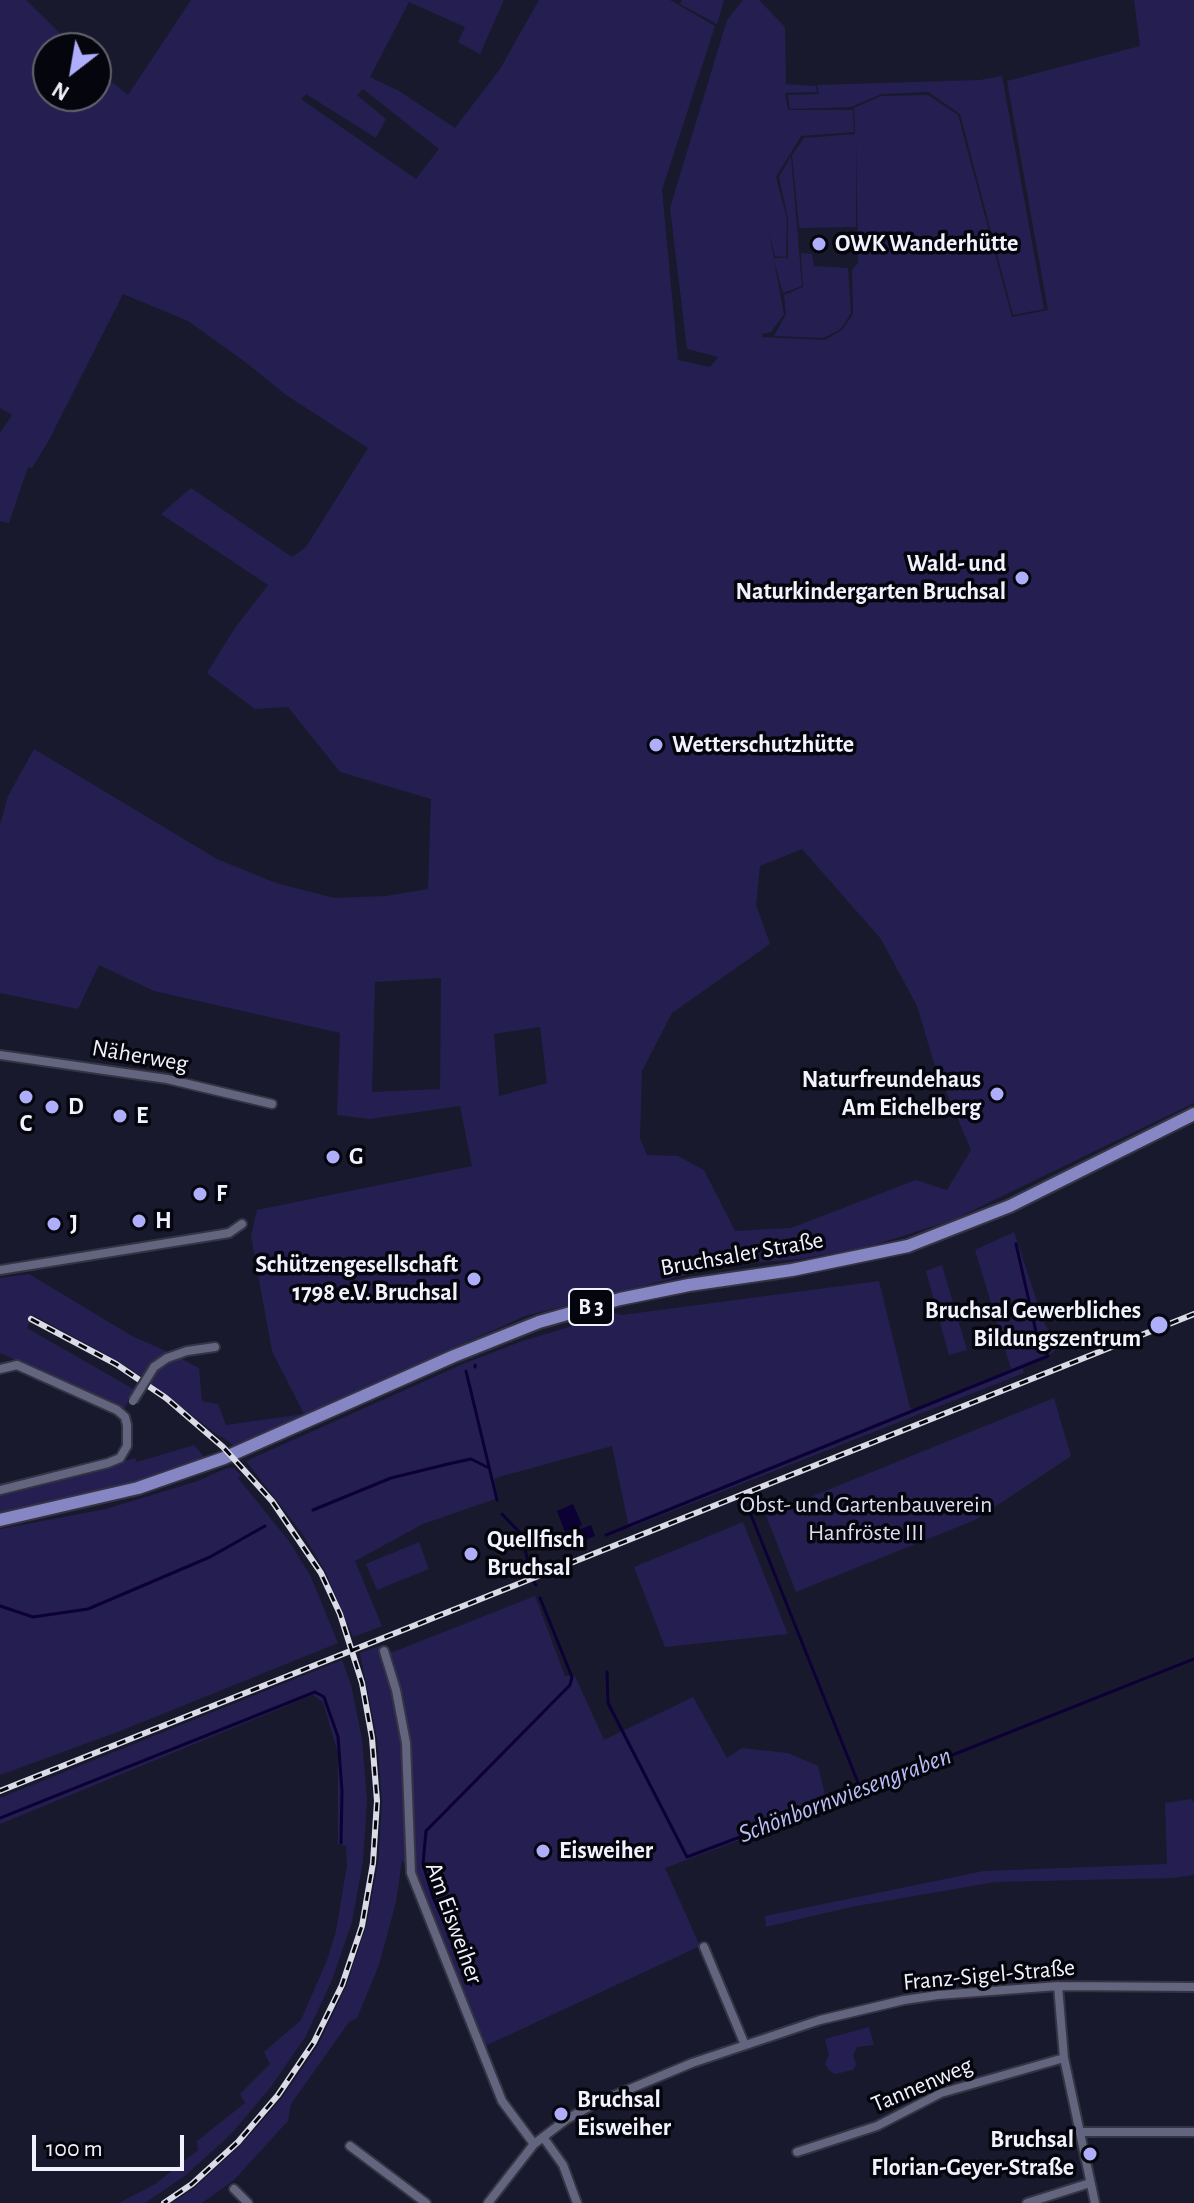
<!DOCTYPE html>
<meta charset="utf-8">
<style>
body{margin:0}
#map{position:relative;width:1194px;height:2203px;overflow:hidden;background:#19192d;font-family:"Alegreya Sans",sans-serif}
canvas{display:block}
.north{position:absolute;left:32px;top:32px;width:80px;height:80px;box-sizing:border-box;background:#05050d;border:2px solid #64646d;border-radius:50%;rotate:211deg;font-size:22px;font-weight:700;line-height:32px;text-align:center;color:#f2f2fe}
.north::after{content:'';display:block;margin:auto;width:28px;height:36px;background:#aeaefb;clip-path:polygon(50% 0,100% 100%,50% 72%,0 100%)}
.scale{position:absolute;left:32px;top:2135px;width:152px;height:36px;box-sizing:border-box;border:4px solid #f2f2fe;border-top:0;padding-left:10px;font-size:24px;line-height:28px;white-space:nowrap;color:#f2f2fe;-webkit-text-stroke:6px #05050d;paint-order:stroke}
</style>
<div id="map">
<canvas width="1194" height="2203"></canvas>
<div class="north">N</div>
<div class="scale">100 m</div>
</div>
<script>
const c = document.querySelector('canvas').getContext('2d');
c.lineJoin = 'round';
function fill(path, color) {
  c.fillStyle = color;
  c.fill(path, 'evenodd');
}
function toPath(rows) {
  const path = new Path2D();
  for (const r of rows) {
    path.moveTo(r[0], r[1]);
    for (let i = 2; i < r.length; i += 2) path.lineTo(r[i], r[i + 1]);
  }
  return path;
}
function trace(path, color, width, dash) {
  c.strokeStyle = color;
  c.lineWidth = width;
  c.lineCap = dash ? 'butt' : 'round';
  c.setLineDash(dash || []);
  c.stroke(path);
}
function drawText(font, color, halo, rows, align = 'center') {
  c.font = font + ' "Alegreya Sans",sans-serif';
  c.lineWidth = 7;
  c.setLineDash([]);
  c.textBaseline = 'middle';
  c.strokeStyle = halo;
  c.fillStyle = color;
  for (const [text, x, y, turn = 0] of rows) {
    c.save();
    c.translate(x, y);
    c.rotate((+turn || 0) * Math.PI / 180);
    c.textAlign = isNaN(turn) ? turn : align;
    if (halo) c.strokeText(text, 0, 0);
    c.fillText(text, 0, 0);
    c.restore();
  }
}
const green = toPath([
 [0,0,26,0,75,48,48,48,48,96,96,96,96,69,128,95,191,0,504,0,480,54,458,42,465,27,409,2,370,77,399,91,455,128,500,69,539,0,670,0,715,26,662,190,678,360,710,367,718,357,687,349,670,208,727,20,743,0,759,0,785,27,786,84,816,86,817,92,785,93,788,110,853,110,854,132,801,136,776,177,787,219,786,257,775,256,769,233,774,258,788,258,788,219,779,177,791,156,802,286,783,293,774,261,784,314,771,332,762,334,762,337,825,340,842,330,853,314,852,270,858,263,856,142,856,227,799,228,792,155,804,138,855,134,854,108,881,96,928,95,958,115,1012,317,1048,310,1007,81,1140,46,1134,0,1194,0,1194,1103,953,1220,868,1247,800,1259,725,1265,525,1316,234,1446,221,1436,220,1437,148,1381,156,1369,178,1357,199,1368,202,1401,218,1404,226,1425,304,1414,272,1351,251,1236,257,1210,472,1166,460,1106,370,1119,337,1115,340,1033,154,991,99,965,78,1009,0,993,0,825,8,796,34,749,217,859,276,883,334,898,386,896,428,889,431,799,340,772,288,707,255,709,207,673,235,628,268,585,161,514,191,488,292,557,306,547,368,448,286,395,244,361,188,321,123,294,49,440,32,468,28,467,9,523,0,521,0,433,12,415,0,408],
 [363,89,439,149,416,179,301,99,306,94,376,138,386,119,357,95],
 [802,849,881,939,917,1006,934,1063,971,1150,947,1190,916,1180,791,1228,735,1231,704,1170,678,1156,647,1155,640,1138,642,1071,672,1013,770,944,756,905,760,866],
 [441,978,440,1089,372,1092,375,982],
 [540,1027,547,1083,499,1096,494,1034],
 [682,0,724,0,717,24,680,4],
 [1002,76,1044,309,1013,315,960,114,928,92,882,94,851,107,790,109,788,95,819,94,817,85,980,80],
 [801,253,812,254,814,266,848,268,851,313,841,329,823,338,774,336,786,314,784,295,803,287],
 [1014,1232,1043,1320,1058,1348,1051,1354,1022,1367,1024,1373,629,1528,612,1446,499,1477,494,1479,498,1498,423,1524,355,1561,382,1626,353,1637,325,1571,302,1533,246,1461,463,1364,520,1342,614,1313,622,1315,879,1281,910,1408,914,1409,1011,1369,975,1250],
 [942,1265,967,1350,949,1355,926,1271],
 [29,1274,132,1336,170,1353,151,1364,143,1378,118,1361,33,1315,27,1328,135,1390,124,1409,0,1353,0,1278],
 [1054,1398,1071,1456,975,1520,796,1592,766,1515],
 [194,1445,207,1460,156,1480,0,1515,0,1493,135,1458,137,1462],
 [227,1468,234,1468,241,1475,238,1478,289,1541,311,1577,338,1643,123,1730,0,1775,0,1529,106,1509,198,1481],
 [743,1522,788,1634,665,1647,634,1567],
 [419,1542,429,1569,377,1590,366,1564],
 [535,1596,565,1676,575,1676,604,1740,693,1697,727,1758,742,1748,788,1753,818,1766,828,1807,665,1868,700,1946,483,2047,418,1887,402,1860,396,1902,379,1965,357,2018,349,2022,291,2104,288,2121,234,2180,202,2203,172,2203,194,2188,241,2145,282,2098,318,2045,346,1987,366,1927,378,1864,382,1801,377,1738,360,1653,379,1646,393,1652],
 [342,1660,351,1685,362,1739,367,1800,363,1861,352,1922,332,1980,306,2036,270,2088,231,2134,186,2175,145,2203,119,2203,155,2184,198,2150,197,2141,245,2103,240,2094,270,2064,264,2052,301,2020,327,1960,336,1931,347,1865,346,1846,338,1844,338,1753,323,1702,313,1695,0,1824,0,1798],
 [1191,1799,1194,1802,1194,1875,1173,1878,995,1882,851,1907,766,1927,765,1916,984,1871,1167,1864,1165,1803],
 [869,2027,874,2045,857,2047,853,2055,856,2065,853,2070,835,2074,829,2070,825,2064,829,2055,825,2039]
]);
const water = toPath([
 [573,1504,582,1525,565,1532,557,1511],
 [591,1525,595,1536,560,1550,555,1540]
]);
const stream = toPath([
 [475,1367,475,1365],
 [466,1371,497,1500],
 [313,1510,391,1478,448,1464,471,1459,489,1468],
 [502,1514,522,1535,529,1567],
 [751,1515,861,1790],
 [606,1535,1048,1356,1037,1336,1016,1244],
 [534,1582,536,1585],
 [0,1606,33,1617,88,1609,210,1557,265,1526],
 [607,1672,608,1703,687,1857,862,1791,1194,1659],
 [0,1818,315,1692,324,1697,338,1737,342,1791,341,1843],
 [471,1985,433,1897,423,1864,426,1831,570,1685,572,1677,540,1598]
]);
const minor = toPath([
 [0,1055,167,1079,272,1104],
 [0,1270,211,1236,229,1233,242,1224],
 [154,1367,167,1358,187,1351,215,1347],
 [0,1369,17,1365,117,1410,125,1417,127,1425,127,1446,120,1458,108,1463,0,1490],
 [384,1651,396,1690,406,1743,411,1873,502,2101,534,2144],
 [704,1947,745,2045],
 [1058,1986,1064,2058,1095,2203],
 [1080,2132,1194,2132],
 [543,2137,563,2165,577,2203],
 [350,2146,426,2203],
 [797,2152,877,2126,941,2093,1064,2058],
 [234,2189,248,2203],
 [488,2203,534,2144,567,2119,596,2103,692,2063,820,2020,904,2000,938,1995,1058,1986,1194,1987],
 [1027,2203,1090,2183]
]);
const primary = toPath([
 [0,1520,138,1488,224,1458,454,1356,539,1322,620,1299,689,1285,792,1270,908,1246,1010,1206,1194,1114]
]);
const rail = toPath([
 [31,1319,116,1364,166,1398,223,1447,272,1501,321,1573,340,1614,362,1683,372,1738,377,1801,373,1863,362,1926,342,1985,314,2042,278,2095,238,2142,192,2184,164,2203],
 [0,1791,1194,1314]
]);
const minorBridge = toPath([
 [133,1401,154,1367]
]);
const markers = [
 [819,244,8,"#aeaefb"],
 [1022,578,8,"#aeaefb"],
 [656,745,8,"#aeaefb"],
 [997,1094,8,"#aeaefb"],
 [26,1097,8,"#aeaefb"],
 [52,1107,8,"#aeaefb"],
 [120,1116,8,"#aeaefb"],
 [333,1157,8,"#aeaefb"],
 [200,1194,8,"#aeaefb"],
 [139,1221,8,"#aeaefb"],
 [54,1224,8,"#aeaefb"],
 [474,1279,8,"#aeaefb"],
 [1159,1325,10,"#aeaefb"],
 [471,1554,8,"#aeaefb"],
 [543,1851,8,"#aeaefb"],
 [561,2114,8,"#aeaefb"],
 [1090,2154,8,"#aeaefb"]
];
const shields = [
 [591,1307,44]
];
const shieldNames = [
 ["B 3",591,1307]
];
const poiNames = [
 ["OWK Wanderhütte",835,244],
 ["Wald- und",1006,564,"right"],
 ["Naturkindergarten Bruchsal",1006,592,"right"],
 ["Wetterschutzhütte",672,745],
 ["Naturfreundehaus",981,1080,"right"],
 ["Am Eichelberg",981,1108,"right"],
 ["D",68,1107],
 ["E",136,1116],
 ["C",26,1124,"center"],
 ["G",349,1157],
 ["F",216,1194],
 ["H",155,1221],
 ["J",70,1224],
 ["Schützengesellschaft",458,1265,"right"],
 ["1798 e.V. Bruchsal",458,1293,"right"],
 ["Bruchsal Gewerbliches",1141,1311,"right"],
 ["Bildungszentrum",1141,1339,"right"],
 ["Quellfisch",487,1540],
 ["Bruchsal",487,1568],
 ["Eisweiher",559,1851],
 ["Bruchsal",577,2100],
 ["Eisweiher",577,2128],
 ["Bruchsal",1074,2140,"right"],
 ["Florian-Geyer-Straße",1074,2168,"right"]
];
const streetNames = [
 ["Näherweg",140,1056,10],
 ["Bruchsaler Straße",742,1254,-10],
 ["Am Eisweiher",454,1923,70],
 ["Franz-Sigel-Straße",989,1975,-5],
 ["Tannenweg",922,2085,-23]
];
const parkNames = [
 ["Obst- und Gartenbauverein",866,1505],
 ["Hanfröste III",866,1533]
];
const waterNames = [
 ["Schönbornwiesengraben",845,1795,-21]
];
fill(green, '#241f50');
fill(water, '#0c0035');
trace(stream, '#0c0035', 3);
trace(minor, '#343444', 12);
trace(primary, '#343444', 16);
trace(minor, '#63647d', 8);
trace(primary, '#8686c5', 12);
trace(rail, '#dbdbe8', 6);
trace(rail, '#05050d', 3, [9]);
trace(minorBridge, '#343444', 12, []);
trace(minorBridge, '#63647d', 8);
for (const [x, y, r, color] of markers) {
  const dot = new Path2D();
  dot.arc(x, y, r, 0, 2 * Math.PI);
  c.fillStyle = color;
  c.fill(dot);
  trace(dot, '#05050d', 3);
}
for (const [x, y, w] of shields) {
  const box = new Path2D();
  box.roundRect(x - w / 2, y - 18, w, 36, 6);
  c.fillStyle = '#05050d';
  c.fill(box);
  trace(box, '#f2f2fe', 2);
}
drawText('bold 22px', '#f2f2fe', null, shieldNames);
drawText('bold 24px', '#f2f2fe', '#05050d', poiNames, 'left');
drawText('24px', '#f2f2fe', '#05050d', streetNames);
drawText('24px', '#dbdcef', '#05050d', parkNames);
drawText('italic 26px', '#bbbdf6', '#05050d', waterNames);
</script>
